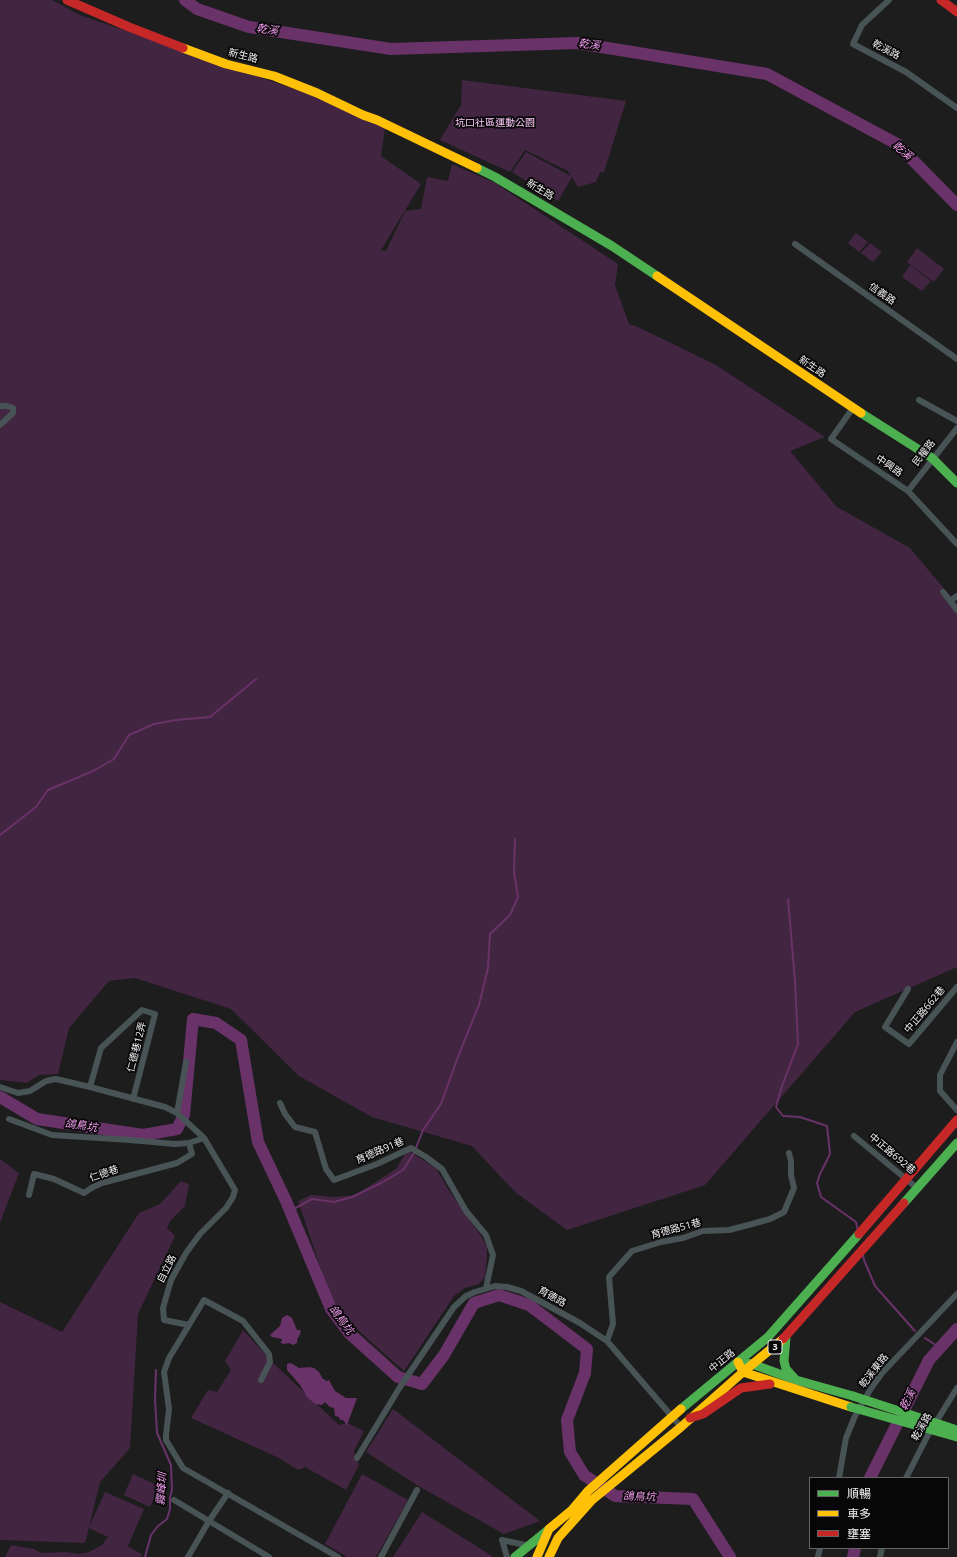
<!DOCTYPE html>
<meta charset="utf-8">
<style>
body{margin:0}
#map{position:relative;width:957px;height:1557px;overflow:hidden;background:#1e1d1e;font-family:"Open Sans","Noto Sans TC",sans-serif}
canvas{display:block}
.legend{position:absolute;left:809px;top:1477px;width:140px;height:72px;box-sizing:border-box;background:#080708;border:1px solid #656365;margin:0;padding:5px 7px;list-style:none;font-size:12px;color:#f1eef1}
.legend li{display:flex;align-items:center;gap:8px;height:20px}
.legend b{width:20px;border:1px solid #656365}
</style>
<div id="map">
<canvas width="957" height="1557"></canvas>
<ul class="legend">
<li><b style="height:5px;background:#4caf50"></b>順暢</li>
<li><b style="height:5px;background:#ffc107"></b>車多</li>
<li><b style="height:5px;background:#c62828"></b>壅塞</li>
</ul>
</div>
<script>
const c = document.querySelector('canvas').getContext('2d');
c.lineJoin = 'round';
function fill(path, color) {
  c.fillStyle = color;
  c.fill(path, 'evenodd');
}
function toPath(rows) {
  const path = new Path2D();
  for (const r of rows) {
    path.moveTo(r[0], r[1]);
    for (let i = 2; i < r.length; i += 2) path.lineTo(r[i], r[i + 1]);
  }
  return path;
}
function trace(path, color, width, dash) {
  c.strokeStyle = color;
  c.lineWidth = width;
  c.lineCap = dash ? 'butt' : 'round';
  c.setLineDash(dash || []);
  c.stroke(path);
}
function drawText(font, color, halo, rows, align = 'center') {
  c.font = font + ' "Open Sans","Noto Sans TC",sans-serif';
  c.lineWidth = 3.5;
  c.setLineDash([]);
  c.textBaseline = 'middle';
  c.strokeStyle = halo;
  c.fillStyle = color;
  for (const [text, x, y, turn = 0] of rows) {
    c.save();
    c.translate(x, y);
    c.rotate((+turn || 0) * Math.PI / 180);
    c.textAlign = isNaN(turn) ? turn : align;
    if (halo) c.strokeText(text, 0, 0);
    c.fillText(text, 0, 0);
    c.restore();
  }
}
const green = toPath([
 [0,0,52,0,80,15,317,97,385,128,381,156,421,184,381,250,386,251,405,211,421,209,427,177,448,181,452,164,495,183,618,264,615,285,629,324,638,327,716,365,825,437,790,451,837,507,910,548,957,604,957,967,855,1012,705,1185,567,1230,515,1192,472,1146,372,1117,299,1076,231,1009,135,978,109,981,69,1028,58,1074,39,1075,27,1083,0,1080],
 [462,80,626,101,604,172,600,172,596,182,578,187,572,177,558,201,512,172,526,152,571,176,568,171,525,150,510,172,440,140,461,105],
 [856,233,868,242,859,252,848,243],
 [870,243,882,252,873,262,861,253],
 [917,248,944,269,934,282,907,262],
 [910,265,931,281,922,291,902,277],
 [407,1150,436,1168,448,1189,481,1236,487,1247,487,1258,485,1277,479,1284,465,1288,454,1296,404,1371,361,1333,332,1302,298,1201,311,1195,333,1197,356,1195,397,1168],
 [0,1159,19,1173,0,1223],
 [181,1181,189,1184,185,1206,170,1221,167,1228,175,1236,138,1314,130,1448,100,1482,89,1527,105,1492,144,1509,128,1546,125,1545,142,1554,141,1557,5,1557,11,1545,34,1549,41,1553,65,1552,80,1554,89,1552,102,1545,108,1537,89,1528,85,1543,1,1540,0,1541,0,1302,62,1332,139,1213,160,1204],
 [243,1330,272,1362,339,1425,347,1423,364,1431,354,1451,359,1465,346,1490,305,1467,298,1470,279,1458,191,1418,208,1390,217,1392,231,1370,225,1361],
 [393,1409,540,1521,504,1534,420,1487,366,1452],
 [133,1474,159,1486,150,1507,124,1495],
 [362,1474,408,1500,376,1557,347,1557,325,1544],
 [422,1512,492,1556,491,1557,393,1557]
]);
const water = toPath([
 [287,1315,292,1318,297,1330,300,1330,301,1332,297,1340,297,1343,293,1345,289,1343,283,1344,280,1342,282,1341,282,1339,272,1337,270,1335,280,1326,282,1318],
 [291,1363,299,1368,310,1367,314,1368,319,1372,323,1379,327,1381,329,1380,335,1391,346,1398,357,1398,347,1425,343,1420,340,1420,339,1417,335,1416,334,1408,330,1407,325,1402,322,1405,315,1404,307,1397,300,1385,287,1370,287,1364]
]);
const stream = toPath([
 [0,835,36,807,48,790,93,771,114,759,129,735,154,724,176,720,210,717,256,679],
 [788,899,795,981,798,1044,782,1086,776,1107,783,1116,800,1117,827,1126,830,1154,820,1174,817,1183,821,1197,856,1222,858,1231],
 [290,1211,312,1199,334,1202,352,1197,381,1183,403,1170,414,1153,423,1130,441,1104,459,1054,479,1005,488,968,490,934,510,915,518,897,514,872,515,839],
 [863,1255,864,1260,875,1286,915,1331],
 [925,1338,940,1348],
 [145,1557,151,1535,158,1526,167,1519,170,1509,170,1497,172,1490,171,1465,157,1433,155,1399,156,1370]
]);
const river = toPath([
 [185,0,197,9,249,27,391,49,577,43,767,74,897,144,957,205],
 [0,1097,37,1119,143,1135,177,1129,184,1115,193,1019,216,1023,241,1040,258,1142,286,1201,331,1309,349,1333,398,1377,422,1384,444,1355,474,1303,499,1295,529,1305,587,1349,585,1373,567,1420,570,1452,584,1475,615,1496,693,1499,730,1557],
 [870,1478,929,1360,957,1329],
 [853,1557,855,1548]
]);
const street = toPath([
 [889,0,862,25,853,44,906,72,957,108],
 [795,244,957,359],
 [919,400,957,421],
 [0,406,7,406,13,408,13,413,0,425],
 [853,408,831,439,908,491,957,544],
 [908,491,957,428],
 [943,592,957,610],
 [950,601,957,596],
 [908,989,885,1027,909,1044,957,987],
 [957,1042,940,1075,940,1091,957,1110],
 [0,1087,18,1093,30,1091,46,1081,56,1079,90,1087,165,1107,177,1113,204,1138,235,1190,233,1197,226,1208,200,1234,186,1253,171,1280,163,1308,164,1320,189,1325,204,1300,243,1321,269,1354,270,1362,261,1380],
 [90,1087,101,1048,142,1010,155,1014,133,1099],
 [280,1103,285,1114,295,1127,315,1132,326,1169,334,1180,377,1164,411,1148,426,1157,442,1169,466,1211,486,1235,493,1255,486,1288],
 [177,1113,186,1062],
 [9,1119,52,1135,130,1140,175,1144,189,1143],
 [854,1136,917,1188],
 [29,1195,34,1174,54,1179,84,1193,93,1187,102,1183,177,1163,192,1154,189,1143,204,1138],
 [189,1325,169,1358,164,1372,169,1409,166,1435,166,1440,183,1468,338,1557],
 [607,1341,613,1324,609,1277,632,1251,661,1242,683,1238,703,1231,729,1230,752,1224,770,1219,784,1212,794,1188,791,1175,791,1161,789,1153],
 [357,1458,400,1387,454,1307,466,1296,475,1292,495,1286,507,1287,521,1291,580,1323,607,1341,681,1427],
 [839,1478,846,1438,855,1416,870,1390,882,1373,957,1294],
 [906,1478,928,1435,957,1388],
 [174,1500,269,1557],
 [188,1557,209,1521,228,1493],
 [381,1557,417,1490],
 [507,1557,502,1540,530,1546],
 [818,1557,820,1548],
 [880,1557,882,1548]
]);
const fast = toPath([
 [477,168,495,177,612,246,657,276],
 [861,413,932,458,957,483],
 [904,1203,957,1143],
 [786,1337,784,1361,786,1369,795,1379],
 [738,1362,752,1364,796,1380,853,1396],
 [681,1409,768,1337,859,1234],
 [515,1557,548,1530]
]);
const slow = toPath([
 [183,48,226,64,274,76,317,93,363,115,377,120,477,168],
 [657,276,861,413],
 [738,1362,743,1372,851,1407],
 [537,1557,549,1529,572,1510,588,1491,681,1409],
 [549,1557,558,1538,592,1500,681,1427,743,1372,783,1339]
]);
const jam = toPath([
 [67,0,129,27,183,48],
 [941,0,957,12],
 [859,1234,957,1120],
 [783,1339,904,1203],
 [690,1418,703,1414,741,1388,770,1384]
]);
const fastBridge = toPath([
 [853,1396,954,1429],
 [851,1407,957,1437]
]);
const shields = [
 [775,1347,14]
];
const shieldNames = [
 ["3",775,1347]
];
const streetNames = [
 ["乾溪路",886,50,28],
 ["新生路",243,56,14],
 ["新生路",540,190,31],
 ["信義路",882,294,35],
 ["新生路",812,367,34],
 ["民權路",924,453,-52],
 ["中興路",889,466,34],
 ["中正路662巷",925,1010,-50],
 ["仁德巷12弄",137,1047,-76],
 ["育德路91巷",380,1151,-23],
 ["中正路692巷",892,1154,40],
 ["仁德巷",104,1174,-19],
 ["育德路51巷",676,1229,-15],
 ["自立路",167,1269,-63],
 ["育德路",552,1297,29],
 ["中正路",722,1361,-39],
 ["乾溪東路",874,1371,-52],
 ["乾溪路",922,1427,-60]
];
const parkNames = [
 ["坑口社區運動公園",495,123]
];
const waterNames = [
 ["乾溪",267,30,9],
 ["乾溪",589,45,8],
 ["乾溪",902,151,41],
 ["鴿鳥坑",81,1126,8],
 ["鴿鳥坑",341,1320,54],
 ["乾溪",908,1400,-64],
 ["霧峰圳",162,1489,-86],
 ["鴿鳥坑",639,1497,2]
];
fill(green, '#422541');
fill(water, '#693268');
trace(stream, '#693268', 2);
trace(river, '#693268', 12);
trace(street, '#475354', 6);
trace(fast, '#4caf50', 9);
trace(slow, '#ffc107', 9);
trace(jam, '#c62828', 9);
trace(fastBridge, '#4caf50', 9);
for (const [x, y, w] of shields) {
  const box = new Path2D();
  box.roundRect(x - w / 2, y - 7, w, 14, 3);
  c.fillStyle = '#080708';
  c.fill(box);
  trace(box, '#f1eef1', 1);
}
drawText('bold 9px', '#f1eef1', null, shieldNames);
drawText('10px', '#f1eef1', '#080708', streetNames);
drawText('10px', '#fdc8fa', '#080708', parkNames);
drawText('italic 11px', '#f39cef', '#080708', waterNames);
</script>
